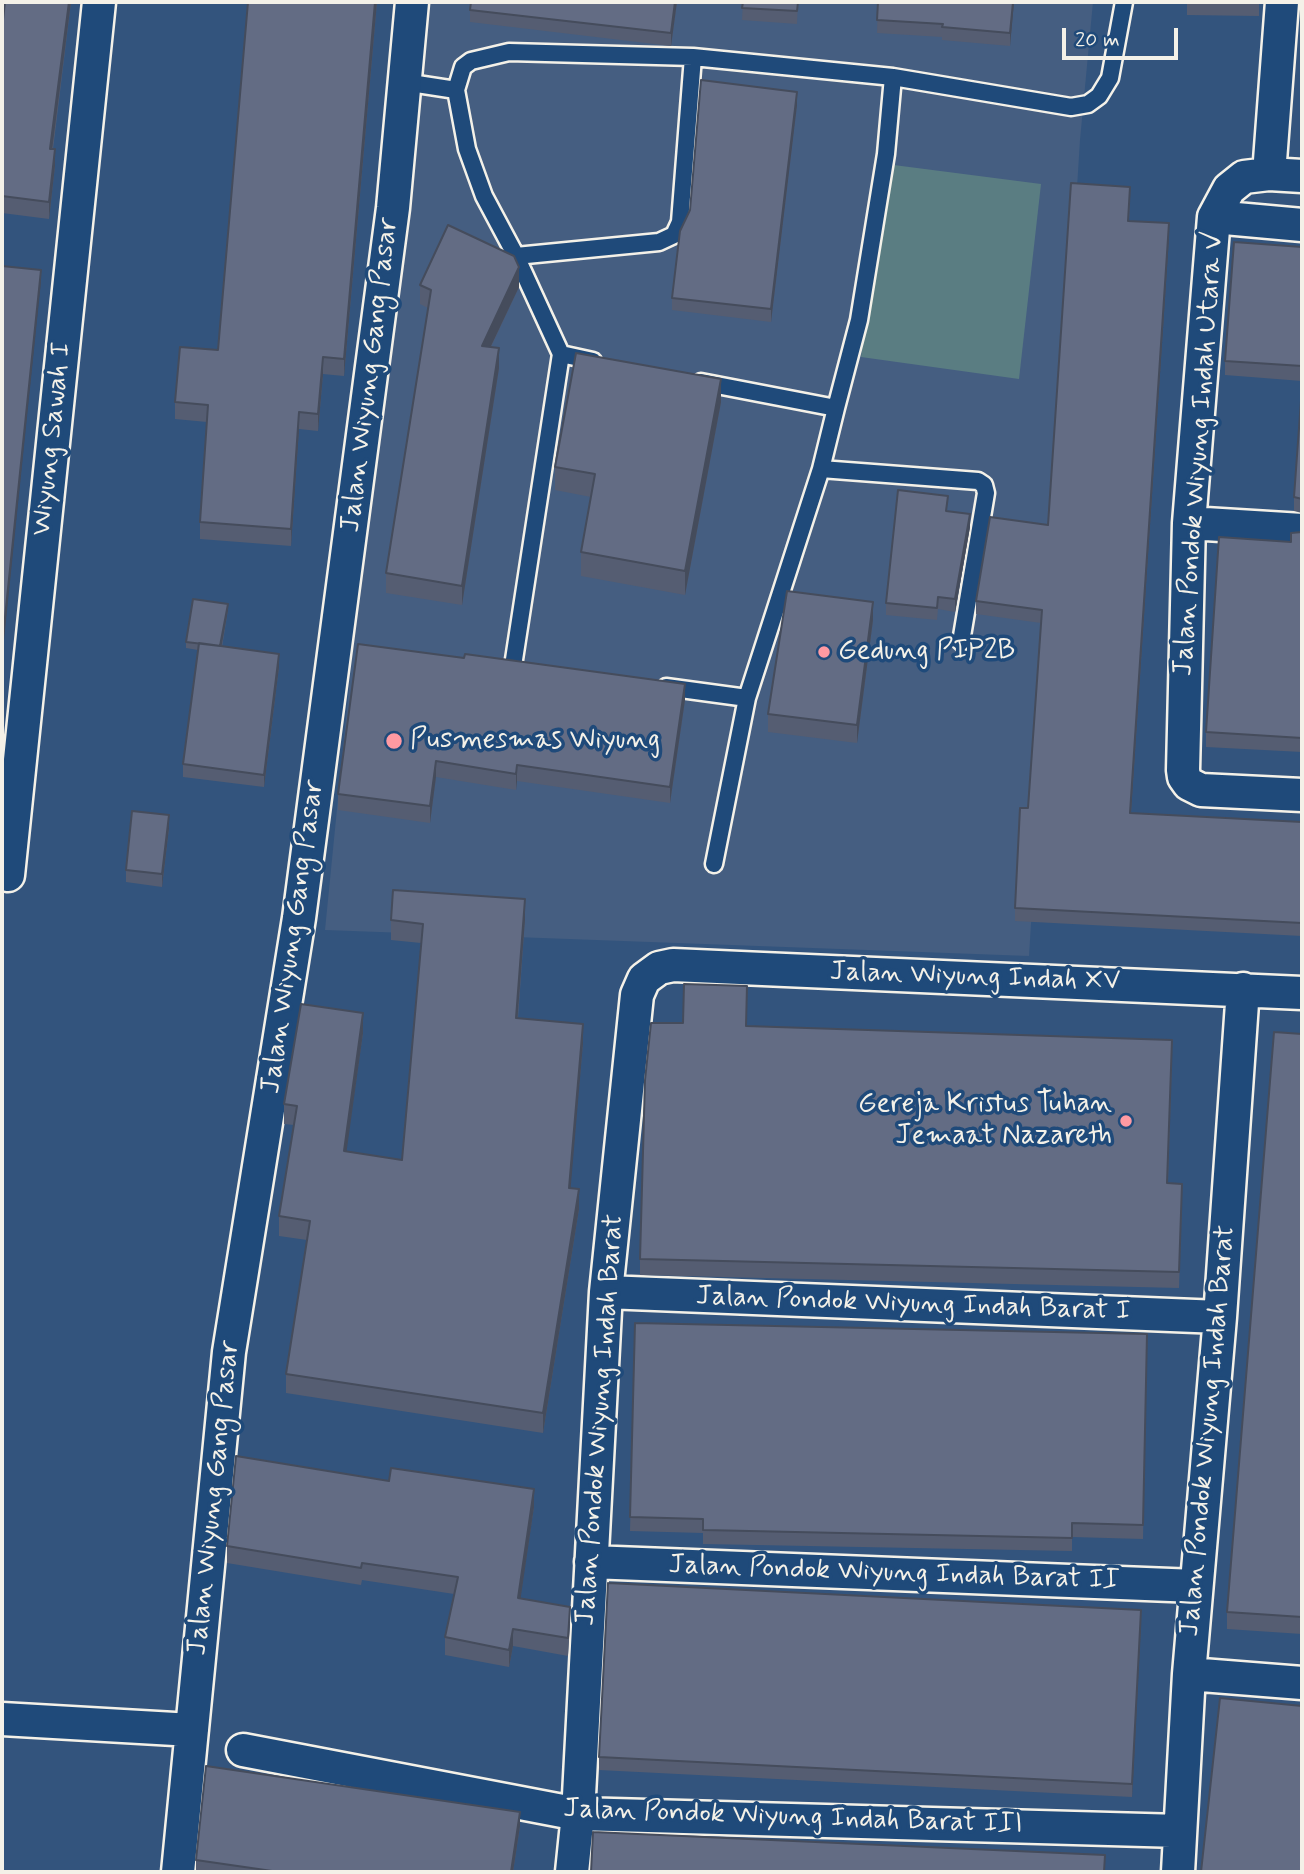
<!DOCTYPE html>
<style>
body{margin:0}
#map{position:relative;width:1304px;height:1874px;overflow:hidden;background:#33547d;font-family:Mynerve,sans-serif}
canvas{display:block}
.frame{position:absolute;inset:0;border:4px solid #f4f1e8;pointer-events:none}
.scale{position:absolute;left:1062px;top:28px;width:116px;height:32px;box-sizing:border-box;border:4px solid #f4f1e8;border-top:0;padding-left:9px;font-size:21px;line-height:24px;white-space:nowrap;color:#f4f1e8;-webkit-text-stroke:5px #1f4a7a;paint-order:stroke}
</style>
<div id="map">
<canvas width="1304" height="1874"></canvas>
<div class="frame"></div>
<div class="scale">20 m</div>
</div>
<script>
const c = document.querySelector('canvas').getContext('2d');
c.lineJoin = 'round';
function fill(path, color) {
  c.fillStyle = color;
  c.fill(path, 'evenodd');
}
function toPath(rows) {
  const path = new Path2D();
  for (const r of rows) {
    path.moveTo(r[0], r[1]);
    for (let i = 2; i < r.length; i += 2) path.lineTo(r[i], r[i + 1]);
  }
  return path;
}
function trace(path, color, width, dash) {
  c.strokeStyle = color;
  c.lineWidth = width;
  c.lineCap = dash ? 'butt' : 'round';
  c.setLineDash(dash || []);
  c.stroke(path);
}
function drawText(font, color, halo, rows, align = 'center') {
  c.font = font + ' Mynerve,sans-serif';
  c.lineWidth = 7;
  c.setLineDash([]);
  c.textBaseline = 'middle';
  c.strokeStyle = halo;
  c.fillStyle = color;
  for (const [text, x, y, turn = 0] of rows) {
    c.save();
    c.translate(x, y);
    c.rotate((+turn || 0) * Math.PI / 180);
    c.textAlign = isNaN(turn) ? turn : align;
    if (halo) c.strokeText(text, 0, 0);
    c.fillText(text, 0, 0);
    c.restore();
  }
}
const built = toPath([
 [417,2,1093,2,1080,140,1029,956,325,930]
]);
const green = toPath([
 [886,164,1041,184,1019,379,861,357]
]);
const lane = toPath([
 [693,57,680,222,674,235,659,242,516,256,484,196,467,149,456,90,463,67,471,61,509,52,693,57,893,77,1071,107,1088,104,1099,96,1110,78,1124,2],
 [404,82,456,90],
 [561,354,593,361],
 [701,382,836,408,859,320,886,154,893,77],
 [821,469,978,481,984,485,986,493,961,642],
 [513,666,561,354,516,256],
 [666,687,747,698],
 [714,864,747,698,821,469,836,408]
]);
const street = toPath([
 [1269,174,1282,2],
 [1302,176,1269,174,1244,177,1229,189,1214,217,1189,523,1183,770,1184,777,1189,784,1201,790,1302,795],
 [1214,217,1302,225],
 [1189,523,1302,530],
 [8,875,99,2],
 [606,1292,1220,1317],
 [591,1562,1196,1586],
 [1189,1674,1302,1683],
 [2,1719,192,1730],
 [243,1750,578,1814,1180,1831],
 [178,1872,229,1352,299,918,393,208,412,2],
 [572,1872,578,1814,606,1292,637,995,644,979,659,968,673,965,1302,993],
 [1178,1872,1189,1674,1220,1317,1243,989]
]);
const wall = toPath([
 [5,2,71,2,53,149,55,166,49,219,2,213,2,29],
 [377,2,344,376,323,374,318,431,299,429,291,546,200,539,200,522,207,422,175,419,175,402,218,350],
 [677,2,671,46,470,22,470,10],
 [743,2,798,2,797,24,742,20],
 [878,2,1014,2,1010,46,942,40,942,37,877,33],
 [1187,2,1259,2,1259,16,1187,15],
 [797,105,771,322,672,310,672,298],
 [1130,200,1129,221,1169,237,1131,813,1302,822,1302,936,1015,921,1015,908,1028,808,1041,623,976,614,976,601,1048,525],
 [1302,247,1302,381,1225,375,1225,361],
 [420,285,519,287,491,347,499,368,462,605,386,593,386,573,428,308,420,304],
 [1302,387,1302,513,1294,511,1294,497],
 [721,402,685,595,581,576,581,552,591,497,555,490,555,467],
 [948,511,970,527,955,612,938,609,937,620,886,615,886,603],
 [1302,532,1302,752,1206,747,1206,732,1291,542],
 [228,610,222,647,279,667,264,787,183,777,183,764,198,650,186,648,186,642],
 [873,620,857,743,768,732,768,714],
 [358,644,685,700,670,803,517,781,516,790,436,777,430,823,338,810,338,794],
 [169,828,162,887,126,882,126,870],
 [525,919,518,1018,583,1043,570,1188,579,1209,543,1433,286,1393,286,1374,307,1240,279,1236,279,1216,294,1125,284,1124,284,1104,363,1033,346,1151,402,1160,421,943,391,940,391,920],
 [746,1026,1172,1057,1168,1183,1182,1200,1179,1288,640,1275,640,1259],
 [1302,1034,1302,1634,1227,1629,1227,1612],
 [635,1323,1147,1334,1143,1539,1072,1537,1072,1551,703,1544,703,1533,630,1531],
 [534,1507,520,1599,570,1624,568,1656,513,1646,509,1667,445,1655,445,1637,454,1594,362,1580,361,1585,227,1563,227,1546],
 [1141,1623,1132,1797,599,1770,599,1757],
 [520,1826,513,1872,196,1872,196,1860]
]);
const shadedWall = toPath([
 [69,2,71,2,50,166,50,149],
 [375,2,377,2,344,376,344,359],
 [675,2,677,2,671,46,671,33],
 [1013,2,1014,2,1010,46,1010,33],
 [797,92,797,105,771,322,771,309],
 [55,149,55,166,49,219,49,202],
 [1169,223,1169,237,1130,826,1130,813],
 [519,267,519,287,482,365,482,346],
 [41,270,41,282,2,659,2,646],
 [499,348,499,368,462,605,462,586],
 [323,357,323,374,318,431,318,414],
 [721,379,721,402,685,595,685,571],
 [299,412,299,429,291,546,291,529],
 [970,514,970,527,955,612,955,599],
 [873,602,873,620,857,743,857,725],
 [228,604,228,610,220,654,220,648],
 [279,654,279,667,264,787,264,775],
 [685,684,685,700,670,803,670,787],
 [436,761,436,777,430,823,430,806],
 [517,765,517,781,516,790,516,774],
 [169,815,169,828,162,887,162,874],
 [525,899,525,919,516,1037,516,1018],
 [363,1013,363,1033,344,1170,344,1151],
 [583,1024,583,1043,569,1207,569,1188],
 [579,1189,579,1209,543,1433,543,1413],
 [534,1489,534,1507,518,1616,518,1598],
 [1141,1610,1141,1623,1132,1797,1132,1784],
 [513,1629,513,1646,509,1667,509,1650],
 [520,1812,520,1826,513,1872,511,1872]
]);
const building = toPath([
 [5,2,69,2,50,149,55,149,49,202,2,196,2,29,5,2],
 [248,2,375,2,344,359,323,357,318,414,299,412,291,529,200,522,208,405,175,402,180,347,218,350,248,2],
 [471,2,675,2,671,33,470,10,471,2],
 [743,2,798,2,797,11,742,8,743,2],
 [878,2,1013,2,1010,33,942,27,943,24,877,20,878,2],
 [1187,2,1259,2,1259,3,1187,3,1187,2],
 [701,80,797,92,771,309,672,298,680,231,690,210,701,80],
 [1071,183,1130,187,1128,221,1169,223,1130,813,1302,822,1302,923,1015,908,1020,808,1028,808,1042,610,976,601,990,517,1048,525,1071,183],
 [448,225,514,256,519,267,482,346,499,348,462,586,386,573,431,290,420,285,448,225],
 [1234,242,1302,247,1302,366,1225,361,1234,242],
 [2,266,41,270,2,646,2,266],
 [576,353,721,379,685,571,581,552,595,474,555,467,576,353],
 [1302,387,1302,499,1294,497,1302,387],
 [898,490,948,496,946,511,970,514,955,599,938,597,937,608,886,603,898,490],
 [1302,532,1302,738,1206,732,1219,537,1291,542,1291,533,1302,532],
 [787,591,873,602,857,725,768,714,787,591],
 [193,599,228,604,220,646,186,642,193,599],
 [199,643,279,654,264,775,183,764,199,643],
 [358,644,464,658,465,654,685,684,670,787,517,765,516,774,436,761,430,806,338,794,358,644],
 [132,811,169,815,162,874,126,870,132,811],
 [393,890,525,899,516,1018,583,1024,569,1188,579,1189,543,1413,286,1374,310,1221,279,1216,297,1106,284,1104,301,1004,363,1013,344,1151,402,1160,423,924,391,920,393,890],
 [684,984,747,986,746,1026,1172,1040,1167,1183,1182,1184,1179,1272,640,1259,645,1080,651,1023,683,1023,684,984],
 [1274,1032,1302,1034,1302,1617,1227,1612,1274,1032],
 [635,1323,1147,1334,1143,1525,1072,1523,1072,1538,703,1530,703,1519,630,1517,635,1323],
 [236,1456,389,1481,391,1468,534,1489,518,1598,570,1607,568,1638,513,1629,509,1650,445,1637,458,1577,362,1563,361,1568,227,1546,236,1456],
 [608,1583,1141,1610,1132,1784,599,1757,608,1583],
 [1220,1698,1302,1706,1302,1872,1201,1872,1220,1698],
 [206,1766,520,1812,511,1872,279,1872,196,1860,206,1766],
 [593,1832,1105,1855,1104,1872,591,1872,593,1832]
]);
const markers = [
 [824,652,7,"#ff9aa2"],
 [394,741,9,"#ff9aa2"],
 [1126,1121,7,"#ff9aa2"]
];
const streetNames = [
 ["Jalan Wiyung Gang Pasar",371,375,-83],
 ["Wiyung Sawah I",53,439,-84],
 ["Jalan Pondok Wiyung Indah Utara V",1200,454,-86],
 ["Jalan Wiyung Gang Pasar",294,937,-82],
 ["Jalan Wiyung Indah XV",975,978,2],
 ["Jalan Pondok Wiyung Indah Barat I",913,1305,2],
 ["Jalan Pondok Wiyung Indah Barat",601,1420,-86],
 ["Jalan Pondok Wiyung Indah Barat",1209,1431,-85],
 ["Jalan Wiyung Gang Pasar",215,1498,-84],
 ["Jalan Pondok Wiyung Indah Barat II",894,1574,2],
 ["Jalan Pondok Wiyung Indah Barat III",793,1818,2]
];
const poiNames = [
 ["Gedung PIP2B",838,652],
 ["Pusmesmas Wiyung",410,741],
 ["Gereja Kristus Tuhan",1112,1105,"right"],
 ["Jemaat Nazareth",1112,1137,"right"]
];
fill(built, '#455e81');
fill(green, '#5a7d82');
trace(lane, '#f4f1e8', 21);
trace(street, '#f4f1e8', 37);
trace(lane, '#1f4a7a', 16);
trace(street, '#1f4a7a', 32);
fill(wall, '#555d72');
fill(shadedWall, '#454c5c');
fill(building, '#636c84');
trace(building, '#454c5c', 2);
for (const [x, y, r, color] of markers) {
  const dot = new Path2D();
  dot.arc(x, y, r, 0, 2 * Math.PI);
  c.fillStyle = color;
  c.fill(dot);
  trace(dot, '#1f4a7a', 2.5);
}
drawText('28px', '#f4f1e8', '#1f4a7a', streetNames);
drawText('28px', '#f4f1e8', '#1f4a7a', poiNames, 'left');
</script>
